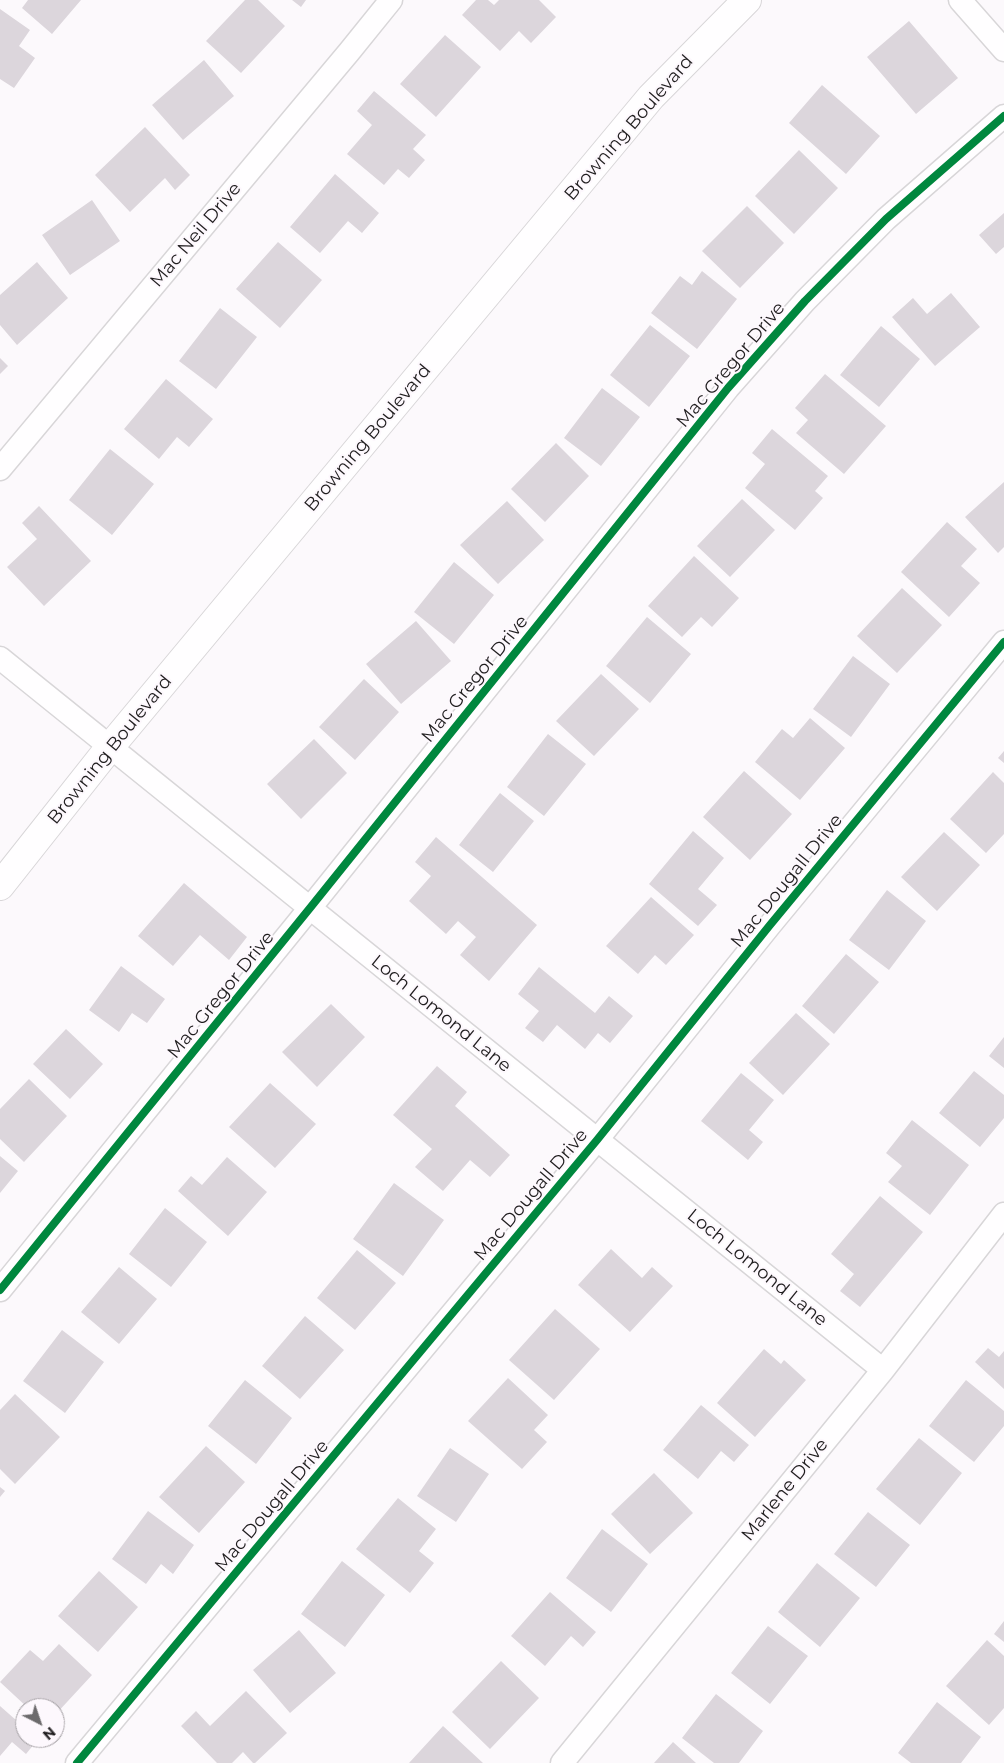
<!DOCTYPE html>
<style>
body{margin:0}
#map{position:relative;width:1004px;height:1763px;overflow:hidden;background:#fcf9fc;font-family:Montserrat,sans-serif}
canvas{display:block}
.north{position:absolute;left:15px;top:1698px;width:50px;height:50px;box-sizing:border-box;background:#fdf8fd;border:1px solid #a4a0a4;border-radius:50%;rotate:139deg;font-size:14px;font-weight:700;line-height:20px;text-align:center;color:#1f1d1e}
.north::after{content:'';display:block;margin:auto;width:18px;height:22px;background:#6c6a6c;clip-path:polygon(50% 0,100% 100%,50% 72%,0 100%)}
</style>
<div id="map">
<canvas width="1004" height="1763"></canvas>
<div class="north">N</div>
</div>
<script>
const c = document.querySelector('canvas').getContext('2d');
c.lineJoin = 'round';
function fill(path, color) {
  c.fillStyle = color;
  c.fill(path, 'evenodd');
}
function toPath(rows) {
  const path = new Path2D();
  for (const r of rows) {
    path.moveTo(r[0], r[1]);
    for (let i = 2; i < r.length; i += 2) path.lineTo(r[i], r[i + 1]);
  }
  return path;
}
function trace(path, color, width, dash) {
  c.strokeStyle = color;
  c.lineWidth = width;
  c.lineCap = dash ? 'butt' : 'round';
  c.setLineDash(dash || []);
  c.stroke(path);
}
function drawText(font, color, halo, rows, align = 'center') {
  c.font = font + ' Montserrat,sans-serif';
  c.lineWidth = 4;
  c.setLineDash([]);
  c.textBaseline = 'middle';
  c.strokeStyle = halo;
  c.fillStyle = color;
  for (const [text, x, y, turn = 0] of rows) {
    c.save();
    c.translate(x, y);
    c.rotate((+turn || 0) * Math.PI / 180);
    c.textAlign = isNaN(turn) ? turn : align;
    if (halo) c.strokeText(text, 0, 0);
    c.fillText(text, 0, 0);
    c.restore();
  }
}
const building = toPath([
 [28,0,81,0,52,34,22,8],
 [245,0,258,0,285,26,241,73,206,41],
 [292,0,306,0,301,7],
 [476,0,488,0,494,5,499,0,539,0,556,17,531,43,519,31,500,51,462,15],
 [0,9,30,30,19,46,35,58,14,88,0,79],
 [909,21,958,78,916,114,867,57],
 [445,35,481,67,436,117,400,84],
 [204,60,234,96,183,140,152,105],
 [822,85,880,136,846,174,789,123],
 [374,91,426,135,413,149,425,160,409,178,398,169,384,185,347,154,372,125,357,111],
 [145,127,190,175,175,190,165,178,130,212,95,175],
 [799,150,838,188,794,234,755,196],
 [335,174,379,213,362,233,348,221,320,253,290,227],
 [92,200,120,241,70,275,42,235],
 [747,206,784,243,740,288,702,251],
 [1004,213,1004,247,996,254,979,235],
 [278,242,322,280,280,328,236,289],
 [37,262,68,298,17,345,0,325,0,295],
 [702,271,737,299,697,349,651,313,680,276,692,285],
 [951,293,980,327,935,366,892,317,913,298,927,314],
 [220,308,257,337,216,389,179,361],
 [650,325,690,356,649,407,610,375],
 [881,326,920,359,879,407,840,375],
 [0,358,8,366,0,374],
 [825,374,886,426,844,474,796,433,808,420,795,408],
 [166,379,213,419,189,447,177,437,159,459,124,429],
 [602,388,640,417,601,466,564,438],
 [772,429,828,476,815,491,823,498,795,530,745,488,765,464,752,453],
 [556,443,589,476,545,522,511,489],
 [110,449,154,484,112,535,69,500],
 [1004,482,1004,547,998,553,965,517],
 [742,499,775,530,730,577,697,546],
 [507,501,544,540,498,584,460,545],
 [39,506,91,561,44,606,7,567,37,539,22,523],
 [947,522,977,549,961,566,980,583,949,617,901,572],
 [694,556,739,598,712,627,701,617,682,637,648,606],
 [454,562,494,595,454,644,414,612],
 [902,588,942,625,897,673,857,636],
 [647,617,691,654,650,703,606,666],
 [416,621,451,661,401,704,366,664],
 [853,656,890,684,851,737,813,709],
 [601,674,639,709,594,756,556,721],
 [364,679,399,712,355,760,319,727],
 [810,718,845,748,800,800,755,762,782,729,793,738],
 [548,734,586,764,544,816,507,787],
 [314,739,347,773,301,819,267,784],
 [1004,751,1004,763,998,758],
 [744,771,792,814,750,860,703,817],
 [993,772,1004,783,1004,834,986,853,950,819],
 [500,793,534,821,493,872,459,845],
 [693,831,724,858,698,889,717,905,698,926,649,884],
 [944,832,980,865,937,911,901,877],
 [436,837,537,925,489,981,460,955,476,937,458,921,446,934,409,901,431,876,415,862],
 [184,883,247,937,229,960,200,935,173,966,138,936],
 [887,890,926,921,889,970,849,940],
 [651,897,694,935,666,965,655,955,638,974,606,946],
 [846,954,879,982,834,1034,802,1006],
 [121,966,165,999,147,1023,132,1013,119,1032,89,1010],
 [539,967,595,1013,609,996,633,1016,610,1043,598,1033,585,1049,557,1025,543,1042,525,1028,539,1011,518,994],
 [331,1004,365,1037,317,1087,282,1052],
 [796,1013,830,1044,783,1095,749,1063],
 [66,1029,103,1064,70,1099,33,1064],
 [1004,1037,1004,1068,989,1056],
 [437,1066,467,1092,455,1106,510,1155,490,1177,470,1160,443,1191,415,1167,432,1149,393,1115],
 [974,1071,1004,1095,1004,1118,980,1147,939,1113],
 [741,1073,774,1100,749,1130,763,1142,748,1160,701,1121],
 [29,1079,67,1116,24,1162,0,1139,0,1109],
 [270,1083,316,1124,275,1168,229,1127],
 [912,1120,969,1165,930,1215,888,1182,902,1166,886,1153],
 [0,1156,18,1171,0,1193],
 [227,1157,267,1192,228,1236,178,1191,191,1176,202,1185],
 [394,1183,444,1220,403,1276,353,1239],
 [880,1196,923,1232,860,1307,840,1291,854,1274,831,1254],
 [165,1208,207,1242,171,1287,129,1254],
 [611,1249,642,1278,652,1267,673,1286,630,1332,578,1285],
 [357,1250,396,1283,355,1330,317,1298],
 [119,1267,157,1299,119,1344,81,1312],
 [555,1309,600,1349,554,1400,509,1360],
 [305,1316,344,1350,300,1399,262,1366],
 [62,1330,104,1362,65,1413,23,1381],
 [988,1348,999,1357,1004,1351,1004,1389,975,1362],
 [764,1349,781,1364,784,1360,806,1380,755,1437,717,1403],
 [508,1378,548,1415,534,1430,547,1442,522,1469,468,1421],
 [245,1380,292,1418,256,1464,208,1426],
 [966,1380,1004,1411,1004,1426,974,1462,929,1426],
 [15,1394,60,1437,15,1484,0,1469,0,1410],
 [701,1405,749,1445,734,1462,721,1451,698,1479,663,1450],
 [919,1438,962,1473,920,1525,876,1489],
 [206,1446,245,1482,199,1533,159,1497],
 [450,1448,489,1474,456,1522,417,1496],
 [654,1473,693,1513,650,1554,611,1514],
 [0,1487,5,1491,0,1497],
 [398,1498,436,1529,419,1551,434,1563,410,1593,356,1549],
 [148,1511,194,1545,173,1574,161,1564,146,1584,112,1559],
 [868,1512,910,1545,876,1587,834,1554],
 [602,1529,648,1564,611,1612,566,1578],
 [342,1561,385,1595,345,1647,301,1614],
 [817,1563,860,1598,820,1647,778,1612],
 [99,1571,138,1607,98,1652,58,1616],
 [550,1592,596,1632,583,1647,571,1636,545,1666,511,1636],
 [1004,1621,1004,1642,994,1634],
 [768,1626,808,1656,770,1704,731,1673],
 [299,1630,336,1673,290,1713,253,1670],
 [987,1640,1004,1656,1004,1708,989,1725,946,1686],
 [59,1644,92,1675,55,1715,55,1708,28,1708,0,1682,30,1650,43,1661],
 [501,1661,539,1698,490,1749,452,1712],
 [246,1691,287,1733,255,1763,253,1763,243,1752,232,1763,217,1763,181,1726,196,1711,210,1726],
 [716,1694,763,1731,739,1763,714,1763,682,1738],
 [937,1702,981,1737,961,1763,911,1763,898,1753],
 [0,1706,25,1728,25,1738,39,1738,26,1754,12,1742,0,1756],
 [443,1726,483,1763,409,1763],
 [673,1742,696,1763,654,1763]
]);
const minor = toPath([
 [960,0,1004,50],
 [0,469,349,52,391,0],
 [0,658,883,1370],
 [0,1290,310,908,728,388,805,301,886,219,1004,116],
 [77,1763,597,1140,770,925,1004,642],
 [562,1763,883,1370,1004,1214]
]);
const tertiary = toPath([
 [0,886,110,747,651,97,747,0]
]);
const cycleway = toPath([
 [0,1290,310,908,728,388,805,301,886,219,1004,116],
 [77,1763,597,1140,770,925,1004,642]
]);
const streetNames = [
 ["Browning Boulevard",629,128,-49],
 ["Mac Neil Drive",196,235,-50],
 ["Mac Gregor Drive",731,365,-50],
 ["Browning Boulevard",368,438,-50],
 ["Mac Gregor Drive",475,679,-51],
 ["Browning Boulevard",110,750,-51],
 ["Mac Dougall Drive",787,881,-51],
 ["Mac Gregor Drive",221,995,-51],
 ["Loch Lomond Lane",441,1014,39],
 ["Mac Dougall Drive",531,1195,-50],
 ["Loch Lomond Lane",757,1268,39],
 ["Marlene Drive",785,1490,-51],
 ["Mac Dougall Drive",272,1506,-50]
];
fill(building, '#dcd6dc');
trace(minor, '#d8d6d8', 25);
trace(tertiary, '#d8d6d8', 30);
trace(minor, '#fffeff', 22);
trace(tertiary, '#fffeff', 28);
trace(cycleway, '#00873e', 8);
drawText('18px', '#1f1d1e', '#fdf8fd', streetNames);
</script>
